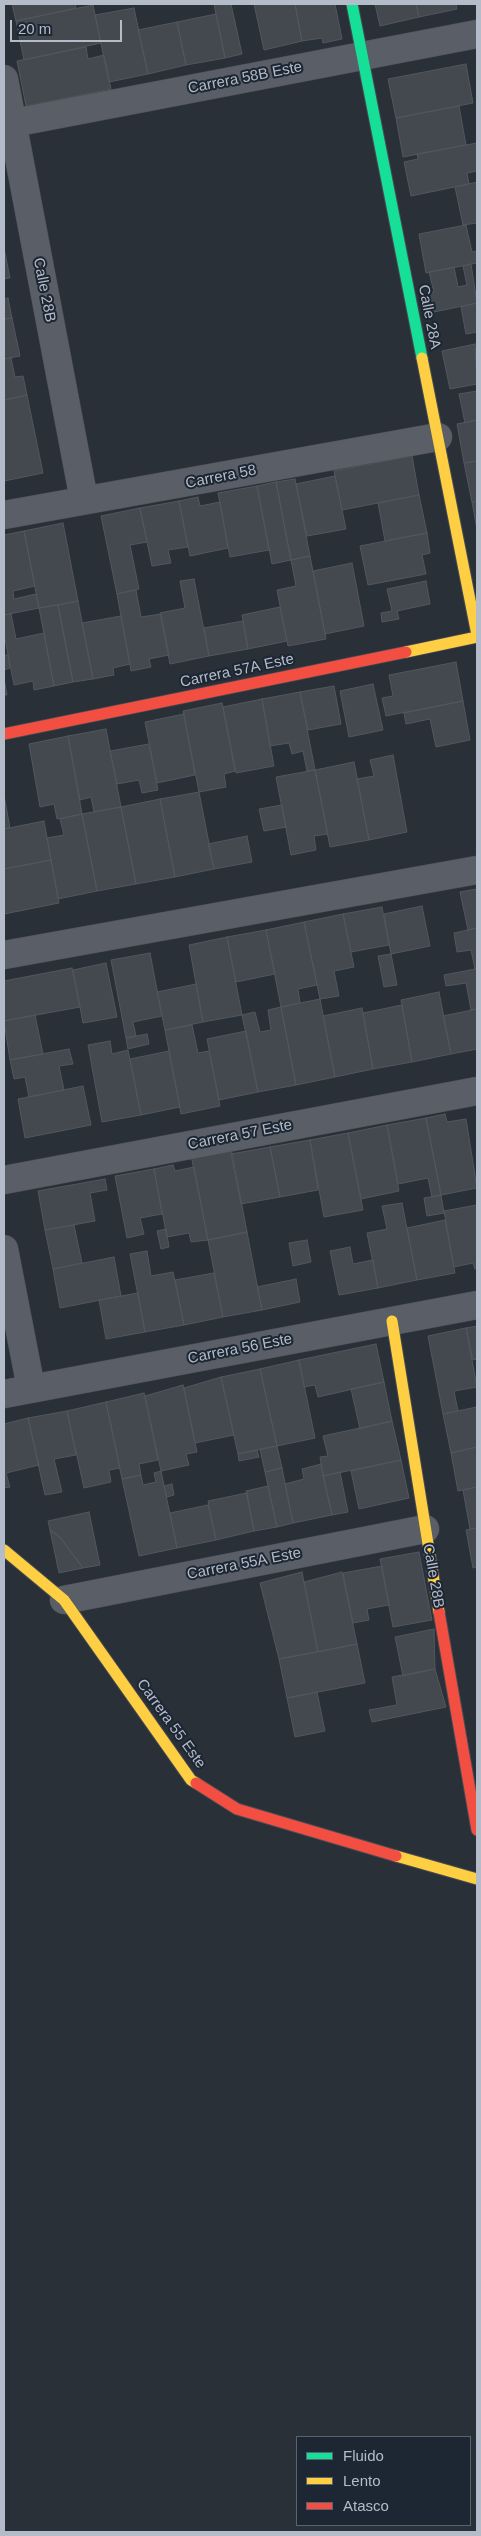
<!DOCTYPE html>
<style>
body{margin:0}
#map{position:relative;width:481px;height:2536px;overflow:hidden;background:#2a3038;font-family:Helvetica,sans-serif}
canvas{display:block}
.frame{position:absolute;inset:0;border:5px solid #b4bcc9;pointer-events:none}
.legend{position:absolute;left:296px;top:2436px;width:175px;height:90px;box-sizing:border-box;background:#1d2633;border:1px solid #59626f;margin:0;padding:6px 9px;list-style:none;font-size:15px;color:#b4bcc9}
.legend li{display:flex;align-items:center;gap:10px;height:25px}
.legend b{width:25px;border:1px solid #59626f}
.scale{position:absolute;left:10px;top:20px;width:112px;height:22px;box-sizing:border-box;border:2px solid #b4bcc9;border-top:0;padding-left:6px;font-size:15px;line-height:18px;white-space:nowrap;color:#b4bcc9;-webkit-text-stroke:4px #1d2633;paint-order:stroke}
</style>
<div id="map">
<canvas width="481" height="2536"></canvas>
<div class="frame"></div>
<ul class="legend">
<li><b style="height:6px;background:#16e098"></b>Fluido</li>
<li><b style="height:6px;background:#ffcf43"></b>Lento</li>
<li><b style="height:6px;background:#f24e42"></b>Atasco</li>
</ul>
<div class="scale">20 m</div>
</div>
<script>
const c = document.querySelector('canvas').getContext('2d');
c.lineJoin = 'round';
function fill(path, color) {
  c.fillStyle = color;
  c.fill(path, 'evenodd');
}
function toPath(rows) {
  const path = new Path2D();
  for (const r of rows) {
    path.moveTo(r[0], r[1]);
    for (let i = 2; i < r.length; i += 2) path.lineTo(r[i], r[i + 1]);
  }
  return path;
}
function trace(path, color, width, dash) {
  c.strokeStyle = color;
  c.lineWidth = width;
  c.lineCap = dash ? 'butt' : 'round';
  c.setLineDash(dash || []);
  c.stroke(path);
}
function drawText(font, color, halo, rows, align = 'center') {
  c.font = font + ' Helvetica,sans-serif';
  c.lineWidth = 4;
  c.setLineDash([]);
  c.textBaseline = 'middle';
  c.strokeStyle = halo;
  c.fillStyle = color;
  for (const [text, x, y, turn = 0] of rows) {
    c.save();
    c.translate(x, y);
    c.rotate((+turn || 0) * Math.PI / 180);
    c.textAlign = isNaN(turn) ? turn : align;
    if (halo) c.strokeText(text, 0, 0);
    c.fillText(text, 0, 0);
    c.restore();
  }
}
const building = toPath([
 [12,4,75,4,76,8,16,21,12,4],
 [214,4,231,4,242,54,225,58,214,4],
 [254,4,295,4,302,41,264,50,254,4],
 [295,4,335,4,342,39,323,43,322,38,302,41,295,4],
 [375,4,416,4,419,17,380,26,375,4],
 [416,4,456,4,457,9,419,17,416,4],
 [93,5,101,43,24,60,16,21,93,5],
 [134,8,148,74,109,82,95,15,134,8],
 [216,14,225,58,186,65,177,22,216,14],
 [177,22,186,65,148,74,138,30,177,22],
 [86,47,88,59,104,55,111,89,26,106,17,61,86,47],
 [466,64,473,103,396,118,388,79,466,64],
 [459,106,466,145,403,157,396,118,459,106],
 [477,143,477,171,467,173,469,184,411,196,404,162,418,159,417,154,477,143],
 [477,182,477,223,463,225,455,187,477,182],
 [466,225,472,252,477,251,477,263,426,273,419,234,466,225],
 [4,248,10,278,4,279,4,248],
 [471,264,477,303,434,312,430,293,434,292,429,272,454,267,458,287,467,285,463,266,471,264],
 [8,298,12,318,4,319,4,299,8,298],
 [477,303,477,332,466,334,461,307,477,303],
 [12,318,20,356,4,359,4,319,12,318],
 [475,344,477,384,450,389,442,351,475,344],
 [11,358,15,377,23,376,27,395,4,400,4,359,11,358],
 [477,391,477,420,465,423,459,394,477,391],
 [27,395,43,473,4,481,4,400,27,395],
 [477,420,477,461,464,463,457,424,477,420],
 [412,456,419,495,342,510,334,471,412,456],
 [477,461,477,501,472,502,464,463,477,461],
 [335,476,346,529,307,536,296,484,335,476],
 [295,479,310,556,291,560,276,482,295,479],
 [276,482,291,560,272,564,257,486,276,482],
 [257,486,269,550,230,557,218,493,257,486],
 [419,495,427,533,385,541,378,503,419,495],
 [198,497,200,506,220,502,228,548,190,556,179,501,198,497],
 [179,501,188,547,168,550,171,563,152,566,140,508,179,501],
 [477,501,477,529,472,502,477,501],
 [140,508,147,542,130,545,139,589,117,594,101,516,140,508],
 [63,523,78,601,39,608,24,531,63,523],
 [24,531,35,586,13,591,14,599,36,594,39,608,4,615,4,535,24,531],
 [427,533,430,553,422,555,426,574,368,585,360,546,427,533],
 [310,556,326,639,288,646,277,590,296,586,291,560,310,556],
 [352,563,364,626,325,634,313,571,352,563],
 [194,579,209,656,170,664,160,613,185,608,180,581,194,579],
 [426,581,430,604,397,611,399,619,382,622,381,613,392,611,387,589,426,581],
 [136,590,141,617,161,614,169,655,149,659,151,667,131,671,117,594,136,590],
 [78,601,93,679,73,682,58,605,78,601],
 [58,605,73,682,54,686,39,608,58,605],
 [280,607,287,641,248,649,242,615,280,607],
 [11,614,16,639,44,633,54,686,34,690,33,681,14,685,4,634,4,615,11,614],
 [121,616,130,664,113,668,114,675,93,679,82,623,121,616],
 [243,621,248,649,209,656,204,628,243,621],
 [4,655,8,655,10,668,4,670,4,655],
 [456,662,463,701,386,716,382,698,393,696,389,675,456,662],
 [4,679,7,695,4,695,4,679],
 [373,684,383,730,349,737,340,691,373,684],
 [334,686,341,724,308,730,300,692,334,686],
 [300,692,315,770,307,771,303,751,292,754,289,743,270,746,262,699,300,692],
 [262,699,274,766,236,773,223,707,262,699],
 [463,701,470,740,436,747,430,719,406,724,404,713,463,701],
 [222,703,235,771,224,774,226,787,199,792,183,711,222,703],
 [184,714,195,775,157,783,145,722,184,714],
 [106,729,121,807,94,812,91,797,80,800,68,736,106,729],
 [68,736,82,814,57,819,54,804,40,807,29,744,68,736],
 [149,744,158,790,142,793,139,780,117,784,110,751,149,744],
 [393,755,407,832,369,840,357,779,374,776,370,760,393,755],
 [354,762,369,840,330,847,315,770,354,762],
 [315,770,328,834,314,836,316,850,291,855,276,777,315,770],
 [199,792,214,869,175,877,160,799,199,792],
 [4,795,10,828,4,829,4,795],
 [160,799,175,877,136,884,121,807,160,799],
 [282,805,286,827,264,831,259,809,282,805],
 [121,807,136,884,97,891,82,814,121,807],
 [82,814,97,891,58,899,47,838,64,835,60,819,82,814],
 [44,821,51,860,4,869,4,829,44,821],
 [247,836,252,862,214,869,208,844,247,836],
 [51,860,59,903,4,914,4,869,51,860],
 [477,889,477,928,468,930,460,892,477,889],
 [422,906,430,946,391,954,384,914,422,906],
 [382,907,389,945,351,952,343,914,382,907],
 [343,914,354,967,334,971,339,996,320,999,304,922,343,914],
 [304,922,317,985,298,989,300,1003,281,1007,266,930,304,922],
 [477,928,477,969,475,969,471,950,457,952,454,933,477,928],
 [266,930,275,974,236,982,227,937,266,930],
 [227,937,242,1015,203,1022,189,945,227,937],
 [150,953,162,1016,133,1022,136,1036,126,1038,111,960,150,953],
 [391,954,397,985,384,987,378,956,391,954],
 [106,963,117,1017,83,1023,73,970,106,963],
 [72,968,80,1007,4,1021,4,981,72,968],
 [475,969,477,969,477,1009,471,1010,466,983,446,986,444,975,475,969],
 [196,984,203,1022,165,1030,157,992,196,984],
 [439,992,451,1054,412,1062,401,1000,439,992],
 [320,999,335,1077,296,1085,281,1007,320,999],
 [402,1005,412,1062,373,1069,363,1013,402,1005],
 [281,1007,296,1085,258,1092,242,1015,255,1012,260,1032,271,1030,268,1010,281,1007],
 [362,1008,373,1069,335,1077,323,1016,362,1008],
 [477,1009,477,1049,451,1054,443,1016,477,1009],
 [35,1015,43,1054,10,1060,4,1021,35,1015],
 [192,1025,198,1053,209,1051,220,1106,181,1114,165,1030,192,1025],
 [246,1031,258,1092,219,1100,207,1039,246,1031],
 [147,1034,149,1044,128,1049,126,1038,147,1034],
 [110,1041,112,1054,128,1050,141,1115,102,1122,88,1045,110,1041],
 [69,1049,73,1064,59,1066,64,1090,29,1097,25,1077,14,1079,10,1060,69,1049],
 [169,1051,180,1107,141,1115,130,1059,169,1051],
 [83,1086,91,1125,25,1138,18,1099,83,1086],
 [445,1114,447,1122,466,1119,477,1188,441,1195,426,1118,445,1114],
 [426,1118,441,1195,432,1197,428,1178,398,1184,387,1125,426,1118],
 [387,1125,399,1191,361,1199,348,1133,387,1125],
 [348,1133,363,1210,324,1217,310,1140,348,1133],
 [310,1140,318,1190,280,1197,270,1147,310,1140],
 [270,1147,280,1197,241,1204,231,1154,270,1147],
 [231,1148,247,1232,208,1240,191,1155,231,1148],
 [173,1165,175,1171,194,1167,208,1240,191,1242,189,1233,167,1237,154,1169,173,1165],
 [154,1169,162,1214,140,1218,144,1234,127,1238,115,1176,154,1169],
 [105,1179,107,1190,90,1193,95,1221,45,1230,38,1191,105,1179],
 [441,1195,444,1213,427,1216,424,1198,441,1195],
 [402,1203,417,1280,378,1288,367,1233,387,1229,382,1206,402,1203],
 [477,1205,477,1268,475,1269,473,1263,454,1267,444,1211,477,1205],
 [445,1220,455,1273,417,1280,407,1228,445,1220],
 [74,1225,82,1263,53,1269,45,1230,74,1225],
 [166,1229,169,1247,161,1249,157,1231,166,1229],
 [247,1232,262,1310,223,1317,208,1240,247,1232],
 [307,1240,311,1262,293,1266,289,1243,307,1240],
 [350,1247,353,1264,373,1260,378,1288,339,1295,330,1251,350,1247],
 [147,1251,151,1276,173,1272,184,1325,145,1332,130,1254,147,1251],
 [114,1257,121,1296,60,1308,53,1269,114,1257],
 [214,1273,223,1317,184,1325,175,1280,214,1273],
 [296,1279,300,1302,262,1310,257,1287,296,1279],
 [138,1293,145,1332,106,1339,99,1300,138,1293],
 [477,1326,477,1359,473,1360,466,1328,477,1326],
 [466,1328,477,1387,454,1391,458,1411,443,1414,428,1336,466,1328],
 [376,1344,384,1382,318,1397,315,1385,304,1387,299,1360,376,1344],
 [299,1360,315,1438,277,1446,260,1369,299,1360],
 [260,1369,277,1446,238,1454,221,1377,260,1369],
 [221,1377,234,1435,195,1443,184,1388,221,1377],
 [384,1382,392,1421,360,1429,351,1389,384,1382],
 [183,1385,197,1452,186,1454,189,1465,161,1471,145,1396,183,1385],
 [144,1393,158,1460,139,1464,141,1475,122,1479,106,1402,144,1393],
 [106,1402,120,1468,109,1470,111,1482,84,1488,67,1411,106,1402],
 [477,1407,477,1447,451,1453,443,1414,477,1407],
 [67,1411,76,1455,54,1459,62,1492,45,1495,28,1418,67,1411],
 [28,1418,39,1465,6,1473,10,1487,4,1488,4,1424,28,1418],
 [392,1421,401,1460,323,1476,320,1457,328,1456,323,1436,392,1421],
 [277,1446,282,1468,265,1472,260,1449,277,1446],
 [477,1447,477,1487,458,1491,451,1453,477,1447],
 [257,1450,259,1457,239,1461,238,1454,257,1450],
 [401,1460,409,1498,359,1509,351,1471,401,1460],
 [321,1464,332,1515,293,1523,285,1484,304,1479,302,1469,321,1464],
 [282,1468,293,1523,277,1527,265,1472,282,1468],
 [161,1471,177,1548,139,1556,122,1479,141,1475,143,1485,156,1482,154,1473,161,1471],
 [340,1472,348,1512,332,1515,323,1476,340,1472],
 [172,1484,174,1495,167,1497,164,1486,172,1484],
 [268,1486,277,1527,254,1531,246,1491,268,1486],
 [477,1487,477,1528,470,1529,463,1490,477,1487],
 [247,1493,254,1531,216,1540,208,1501,247,1493],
 [208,1505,216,1540,177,1548,170,1513,208,1505],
 [89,1512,100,1565,83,1568,60,1537,50,1530,48,1521,89,1512],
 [477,1528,477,1567,473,1568,466,1530,477,1528],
 [50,1530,60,1537,83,1568,59,1573,50,1530],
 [419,1552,432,1620,393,1627,380,1559,419,1552],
 [382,1566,389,1605,367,1609,369,1620,353,1623,343,1573,382,1566],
 [302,1572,318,1652,279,1659,260,1583,302,1572],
 [342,1572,357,1644,318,1652,304,1582,342,1572],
 [434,1629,435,1669,403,1676,395,1637,434,1629],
 [357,1644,365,1683,287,1698,279,1659,357,1644],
 [435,1669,446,1707,372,1722,369,1710,397,1705,392,1677,435,1669],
 [317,1692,325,1731,295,1737,287,1698,317,1692]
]);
const street = toPath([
 [4,79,84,500],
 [13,123,477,34],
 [4,515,438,437],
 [4,955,477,870],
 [4,1180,477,1091],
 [4,1249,31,1388],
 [4,1394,477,1305],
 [64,1600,425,1529]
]);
const fast = toPath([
 [352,4,422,358]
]);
const slow = toPath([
 [422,358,477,635],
 [406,652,477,637],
 [392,1321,439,1612],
 [4,1550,64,1600,191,1780,196,1783],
 [396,1856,477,1879]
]);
const jam = toPath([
 [4,734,406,652],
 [439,1612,477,1830],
 [196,1783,237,1809,396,1856]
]);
const streetNames = [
 ["Carrera 58B Este",245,78,-11],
 ["Calle 28B",44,290,79],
 ["Calle 28A",429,317,79],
 ["Carrera 58",221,477,-11],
 ["Carrera 57A Este",237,671,-12],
 ["Carrera 57 Este",240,1135,-11],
 ["Carrera 56 Este",240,1349,-11],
 ["Carrera 55A Este",244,1564,-11],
 ["Calle 28B",433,1576,80],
 ["Carrera 55 Este",171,1724,54]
];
fill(building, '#444950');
trace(building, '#52575f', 1);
trace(street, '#484c53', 29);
trace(fast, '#484c53', 13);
trace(slow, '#484c53', 13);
trace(jam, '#484c53', 13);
trace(street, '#5a5e66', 28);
trace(fast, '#16e098', 11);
trace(slow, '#ffcf43', 11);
trace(jam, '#f24e42', 11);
drawText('15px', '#b4bcc9', '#1d2633', streetNames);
</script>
